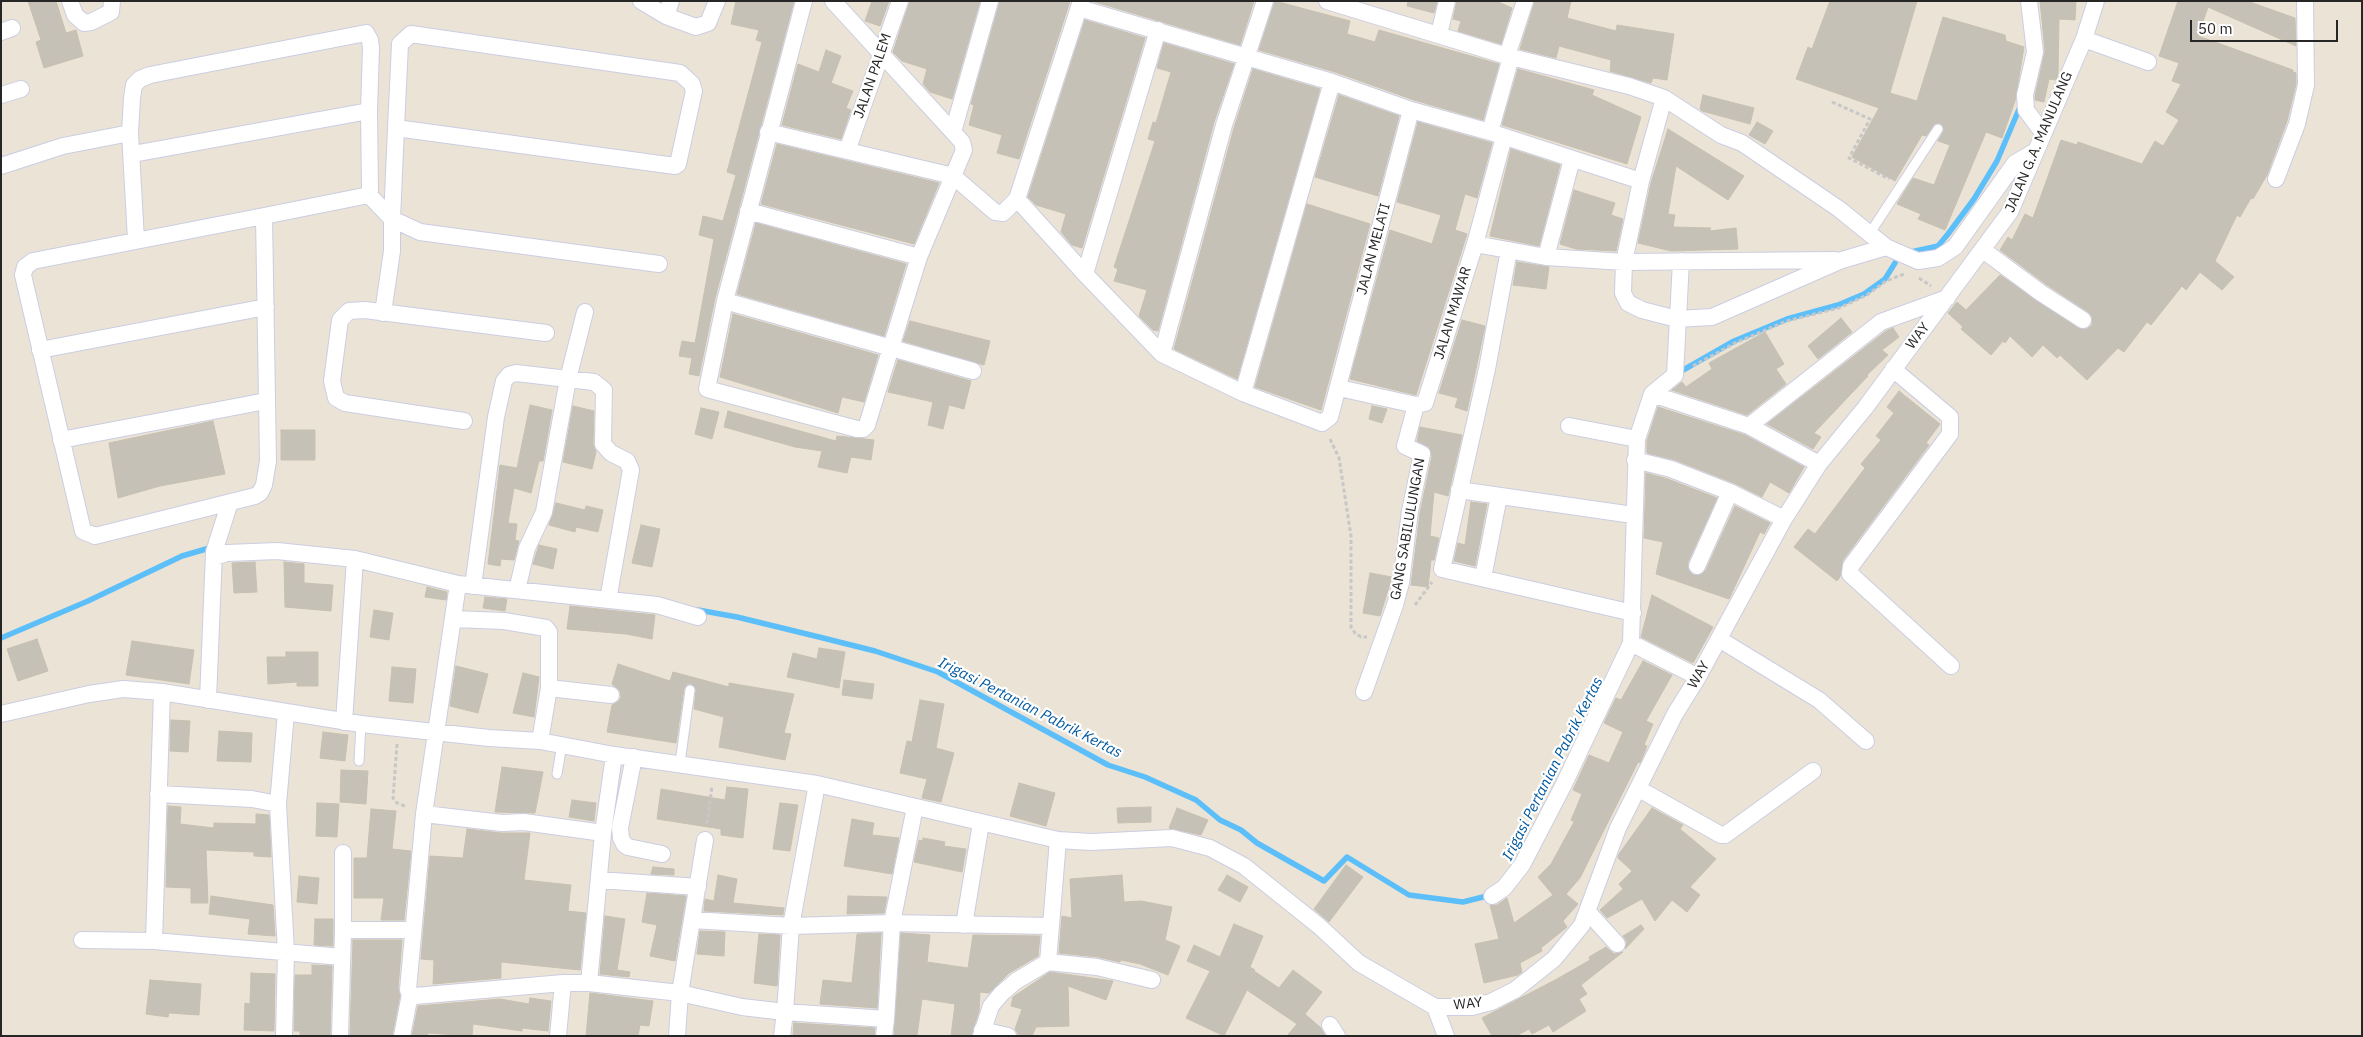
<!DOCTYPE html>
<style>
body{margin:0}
#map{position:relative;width:2363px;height:1037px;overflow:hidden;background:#ebe4d6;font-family:"IBM Plex Sans",sans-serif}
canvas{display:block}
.frame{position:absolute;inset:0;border:2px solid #262626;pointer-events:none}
.scale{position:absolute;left:2190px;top:20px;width:148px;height:22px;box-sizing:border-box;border:2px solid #262626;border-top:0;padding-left:6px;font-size:15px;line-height:18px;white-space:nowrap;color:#262626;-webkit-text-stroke:4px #fff;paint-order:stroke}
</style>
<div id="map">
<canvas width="2363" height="1037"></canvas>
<div class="frame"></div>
<div class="scale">50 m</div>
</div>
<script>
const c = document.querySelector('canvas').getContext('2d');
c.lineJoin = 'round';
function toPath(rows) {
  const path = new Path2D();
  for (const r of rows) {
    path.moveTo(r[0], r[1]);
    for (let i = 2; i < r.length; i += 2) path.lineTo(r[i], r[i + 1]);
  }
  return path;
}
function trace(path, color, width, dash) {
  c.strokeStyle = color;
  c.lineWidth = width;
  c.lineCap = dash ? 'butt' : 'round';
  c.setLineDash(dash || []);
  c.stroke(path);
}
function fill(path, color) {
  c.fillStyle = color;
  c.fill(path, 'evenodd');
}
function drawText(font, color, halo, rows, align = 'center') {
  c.font = font + ' "IBM Plex Sans",sans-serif';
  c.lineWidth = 4.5;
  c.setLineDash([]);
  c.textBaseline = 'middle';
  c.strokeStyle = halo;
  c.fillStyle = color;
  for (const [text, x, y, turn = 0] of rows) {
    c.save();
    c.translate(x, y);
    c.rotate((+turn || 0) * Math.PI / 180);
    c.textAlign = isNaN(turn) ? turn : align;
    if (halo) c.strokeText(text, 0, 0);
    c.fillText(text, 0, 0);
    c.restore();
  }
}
const stream = toPath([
 [1911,252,1938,246,1948,234,1974,199,1997,161,2020,107],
 [1678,373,1734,341,1787,319,1838,305,1864,294,1885,279,1895,263],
 [698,610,737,617,819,637,875,651,938,672,1108,765,1145,777,1196,800,1220,820,1241,830,1257,843,1324,881,1347,857,1409,895,1463,902,1491,895],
 [1,638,88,601,182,556,213,547]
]);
const building = toPath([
 [28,1,56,1,66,33,76,30,83,56,44,68,36,42,41,40,28,1],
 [736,1,794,1,715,298,699,376,689,374,692,358,679,356,682,341,695,343,714,239,699,235,703,216,723,221,736,175,727,172,762,42,756,40,759,30,731,24,736,1],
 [872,1,889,1,880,26,865,21,872,1],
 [910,1,980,1,952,99,930,92,923,84,927,69,902,61,893,52,910,1],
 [1000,1,1070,1,1019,159,997,153,1002,135,969,125,974,105,971,104,1000,1],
 [1092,1,1254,1,1240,45,1092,1],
 [1275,1,1350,21,1347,34,1375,42,1379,30,1499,64,1483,120,1414,100,1335,72,1259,50,1275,1],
 [1408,1,1437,1,1434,13,1407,6,1408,1],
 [1457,1,1496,1,1512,8,1501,44,1458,31,1461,21,1453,19,1457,1],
 [1535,1,1571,1,1567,18,1616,31,1617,25,1674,34,1667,80,1653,78,1651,83,1610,71,1611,60,1559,46,1556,58,1520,49,1535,1],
 [1830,1,1917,1,1890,93,1917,101,1943,17,2005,35,2006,41,2024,47,2015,101,2002,138,1986,132,1945,230,1918,219,1921,214,1897,204,1913,178,1934,185,1950,145,1938,141,1944,130,1942,124,1935,124,1926,136,1922,135,1895,181,1852,157,1879,108,1796,79,1808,47,1812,49,1830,1],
 [2040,1,2076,1,2075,20,2059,19,2058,74,2056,80,2049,79,2044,102,2035,100,2035,96,2045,51,2040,1],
 [2178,1,2247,1,2295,18,2296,46,2208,7,2198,36,2293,70,2293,72,2296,73,2296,84,2287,121,2267,175,2253,199,2251,198,2240,217,2237,215,2215,261,2234,277,2222,290,2200,272,2186,290,2182,286,2151,325,2147,322,2124,352,2118,348,2087,380,2060,355,2057,358,2043,345,2032,357,2010,336,2005,343,2003,341,1991,355,1961,329,1963,327,1948,313,1957,302,1966,310,2000,275,2078,328,2087,329,2092,325,2092,316,2088,312,2047,285,2000,250,2008,237,2012,240,2025,214,2033,218,2061,140,2077,145,2078,142,2142,164,2155,141,2163,146,2179,120,2166,112,2181,84,2172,81,2179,63,2159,56,2178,1],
 [1085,20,1145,38,1082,248,1072,245,1061,232,1066,214,1036,205,1028,197,1085,20],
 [1164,43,1234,64,1214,122,1158,331,1153,330,1139,316,1147,290,1114,281,1118,269,1114,267,1155,141,1148,139,1153,122,1156,123,1171,72,1157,68,1164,43],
 [826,50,841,56,831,83,853,91,846,108,851,110,841,139,782,125,798,64,819,72,826,50],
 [1253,69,1320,89,1237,379,1174,349,1234,128,1253,69],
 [1518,69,1594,90,1592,95,1641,117,1627,164,1502,125,1518,69],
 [1339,95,1399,116,1378,196,1315,177,1339,95],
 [1703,95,1754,108,1750,124,1702,111,1700,109,1703,95],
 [1418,122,1492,143,1477,198,1465,194,1455,230,1467,234,1416,395,1350,379,1390,230,1432,244,1441,215,1397,202,1418,122],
 [1757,122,1773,131,1765,144,1749,135,1757,122],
 [1668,129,1744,176,1728,200,1676,166,1668,214,1675,215,1673,227,1711,228,1709,231,1736,228,1738,249,1671,251,1638,243,1651,183,1668,129],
 [777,144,939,183,914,244,761,204,777,144],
 [1511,149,1560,165,1539,246,1490,236,1511,149],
 [1574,190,1615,203,1611,215,1623,219,1616,251,1576,249,1560,244,1574,190],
 [1307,204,1370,224,1321,410,1255,387,1307,204],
 [756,223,906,264,884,336,737,294,756,223],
 [1517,262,1549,267,1546,289,1513,285,1517,262],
 [733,314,878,355,864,402,842,397,838,413,720,377,733,314],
 [1841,318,1852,332,1818,359,1808,346,1841,318],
 [1462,320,1485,326,1467,411,1455,407,1458,398,1439,393,1462,320],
 [910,321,990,341,984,365,903,341,910,321],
 [1893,328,1899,337,1882,350,1888,355,1867,375,1868,376,1814,433,1821,437,1813,449,1767,424,1886,331,1893,328],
 [1765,332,1784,364,1776,369,1786,384,1747,415,1672,390,1682,382,1686,387,1712,369,1709,363,1765,332],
 [898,360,971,381,964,409,949,405,943,429,928,425,933,402,888,392,898,360],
 [1899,391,1940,424,1926,443,1929,445,1843,560,1840,577,1837,581,1794,547,1808,529,1815,534,1865,468,1861,464,1881,440,1876,436,1894,413,1887,407,1899,391],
 [530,405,552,410,543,461,539,461,531,493,514,488,508,523,517,524,515,540,519,541,514,560,501,559,500,566,488,564,500,465,517,468,530,405],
 [573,406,594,411,593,444,596,452,592,469,563,462,573,406],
 [1372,406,1387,409,1382,423,1369,419,1372,406],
 [1658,407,1745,435,1804,467,1789,493,1770,482,1762,497,1734,483,1675,460,1647,453,1647,441,1658,407],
 [701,408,719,412,712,439,695,434,701,408],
 [728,411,836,441,837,436,874,440,871,460,851,457,847,473,818,467,822,451,795,447,724,427,728,411],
 [213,421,225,474,160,486,118,498,109,443,213,421],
 [1420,427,1462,435,1448,496,1434,492,1430,536,1439,538,1434,560,1431,560,1428,587,1411,585,1420,513,1432,456,1429,447,1417,441,1420,427],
 [281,430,315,430,315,460,281,460,281,430],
 [1646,473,1668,479,1717,498,1688,562,1689,571,1693,575,1702,574,1706,570,1735,506,1770,523,1764,534,1760,532,1729,599,1656,574,1663,542,1644,538,1646,473],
 [1471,502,1487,504,1475,566,1454,561,1458,543,1465,545,1471,502],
 [556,503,585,510,586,506,603,510,598,532,576,527,575,532,549,525,556,503],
 [641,525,660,529,652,567,632,563,641,525],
 [539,545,557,549,553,569,533,564,539,545],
 [255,562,257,592,234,593,232,563,255,562],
 [284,562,304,564,304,583,333,585,331,611,285,607,284,562],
 [1370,573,1392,577,1380,616,1363,613,1370,573],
 [427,587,447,592,446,600,425,597,427,587],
 [1652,595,1713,627,1693,663,1641,637,1652,595],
 [485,597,507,599,505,611,483,608,485,597],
 [570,606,655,615,652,639,626,634,567,629,570,606],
 [374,610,393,613,389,640,370,637,374,610],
 [37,639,48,671,18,681,7,649,37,639],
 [132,641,194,650,189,684,126,675,132,641],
 [819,648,845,652,839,688,787,677,793,653,817,659,819,648],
 [286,652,318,652,318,686,297,686,297,682,268,684,267,657,286,657,286,652],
 [1643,661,1672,675,1646,721,1653,724,1644,745,1647,746,1643,756,1640,763,1638,762,1580,878,1566,894,1578,904,1563,921,1567,927,1541,948,1542,951,1520,963,1522,972,1518,975,1484,983,1475,944,1499,939,1490,905,1497,905,1507,898,1514,923,1553,895,1538,877,1551,864,1574,822,1571,820,1582,794,1573,790,1589,755,1609,763,1623,732,1604,723,1616,698,1621,700,1643,661],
 [618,664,670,681,673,672,729,687,729,683,794,694,784,733,791,734,785,760,719,747,724,717,694,709,696,690,691,684,687,684,684,689,676,743,607,732,612,705,619,701,621,697,620,691,612,684,618,664],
 [456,666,488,674,478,713,450,706,456,666],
 [392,667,416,669,413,703,389,701,392,667],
 [523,673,539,677,534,717,513,713,523,673],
 [844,680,874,684,872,699,842,695,844,680],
 [920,700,944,704,936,748,954,753,941,802,922,798,927,779,900,773,907,741,912,742,920,700],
 [171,720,190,721,188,752,170,751,171,720],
 [219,731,252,733,251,762,217,761,219,731],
 [323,732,348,735,345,761,320,758,323,732],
 [502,767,543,772,535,813,495,812,502,767],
 [341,770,368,771,366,804,340,802,341,770],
 [1019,783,1055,793,1046,826,1010,816,1019,783],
 [727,787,748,789,743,838,721,835,721,829,657,819,661,789,725,800,727,787],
 [572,800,596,803,594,821,569,817,572,800],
 [317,803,339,804,337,837,316,836,317,803],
 [780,803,798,805,790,851,773,849,780,803],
 [168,806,181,807,180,824,214,828,214,823,256,824,256,814,269,815,271,857,254,856,254,852,206,850,208,903,191,903,191,888,166,887,168,806],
 [1151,807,1151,822,1118,823,1117,808,1151,807],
 [1177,808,1208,820,1201,835,1169,828,1177,808],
 [1652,808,1683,825,1680,829,1716,859,1690,887,1700,895,1687,912,1672,900,1655,921,1642,899,1607,918,1600,910,1623,889,1619,884,1632,871,1618,858,1619,854,1652,808],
 [371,809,396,811,392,849,411,851,404,920,381,920,384,898,354,898,354,858,367,858,371,809],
 [852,819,874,823,872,835,899,838,892,874,844,866,852,819],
 [467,829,501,833,530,833,524,880,571,885,568,911,586,913,580,970,501,962,501,978,433,984,434,960,421,959,430,856,463,858,467,829],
 [923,838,945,842,944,846,966,849,962,872,914,862,919,840,923,841,923,838],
 [1346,865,1363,877,1329,922,1314,909,1346,865],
 [653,867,674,869,674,875,651,874,653,867],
 [718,875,737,879,733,903,784,908,783,915,704,911,705,899,714,901,718,875],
 [1122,875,1124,902,1141,901,1172,907,1165,940,1180,946,1168,975,1140,964,1121,960,1120,962,1098,957,1059,953,1062,916,1072,918,1070,879,1122,875],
 [1227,875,1248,887,1240,902,1218,890,1227,875],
 [299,876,319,878,317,904,297,902,299,876],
 [647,893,686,896,675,961,650,956,657,925,642,922,647,893],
 [211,896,273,905,275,936,248,934,250,919,209,914,211,896],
 [848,896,887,897,884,913,847,914,848,896],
 [605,916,625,919,617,970,630,972,629,977,600,974,605,916],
 [315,919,333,919,333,946,314,945,315,919],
 [1234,924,1263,936,1250,967,1255,970,1254,971,1279,988,1293,970,1322,992,1305,1014,1321,1028,1325,1036,1287,1036,1297,1024,1247,990,1224,1036,1186,1018,1210,971,1187,961,1194,945,1220,957,1234,924],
 [1641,925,1644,929,1625,949,1627,942,1623,936,1641,925],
 [700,931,725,932,724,956,697,954,700,931],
 [881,933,877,1008,820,1004,823,980,852,983,857,934,881,933],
 [901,933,930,935,927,962,968,968,973,935,1040,936,1038,956,1009,973,989,993,980,992,979,1011,971,1036,951,1036,955,1004,922,999,917,1036,894,1036,901,933],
 [759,934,780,935,777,986,754,983,759,934],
 [353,940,402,940,398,989,400,995,392,1036,350,1036,353,940],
 [1606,947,1614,954,1623,952,1581,985,1587,994,1579,999,1586,1011,1553,1032,1549,1025,1532,1034,1529,1029,1516,1036,1492,1036,1482,1018,1557,979,1590,960,1589,957,1606,947],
 [312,965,332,966,330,1036,300,1036,300,1031,294,1031,295,975,312,975,312,965],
 [1050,972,1113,981,1106,1000,1068,986,1069,1026,1036,1027,1032,1036,1018,1034,1015,1029,1022,1009,1011,1006,1013,997,1050,972],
 [251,973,275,974,274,1031,244,1030,245,1003,250,1004,251,973],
 [150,980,201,984,199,1015,169,1013,168,1017,146,1014,150,980],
 [590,993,653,1001,649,1026,640,1025,638,1036,586,1036,590,993],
 [530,998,551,1001,548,1031,522,1028,522,1031,473,1024,472,1036,428,1033,427,1036,412,1036,418,1006,500,999,529,1004,530,998],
 [794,1023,875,1028,874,1036,793,1036,794,1023]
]);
const path = toPath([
 [1832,102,1870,119,1849,158,1889,179],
 [1919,278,1931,286],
 [1693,366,1735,343,1787,321,1839,308,1867,295,1886,281,1904,274],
 [1330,439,1339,458,1351,536,1351,627,1355,633,1361,637,1367,637],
 [1415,605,1432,582],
 [397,744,393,798,397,803,407,807],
 [707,824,712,786]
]);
const lane = toPath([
 [1870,233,1938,129],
 [359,761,361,724],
 [680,763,690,690],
 [557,774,562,744]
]);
const street = toPath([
 [70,1,75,15,84,23,91,22,111,12,112,1],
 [641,1,666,16,696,27,708,23,717,1],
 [804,1,725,301,707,389,857,429,863,429,867,425,919,257,964,150,962,142,953,132,833,1],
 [1265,1,1224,125,1162,354,1243,393,1322,423,1330,417,1411,110],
 [1327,1,1507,56,1629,86,1664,98,1721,135,1742,143,1839,209,1886,247,1918,261,1938,258,1955,247,2015,163,2034,152],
 [2029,1,2035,52,2025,95,2026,110,2043,133],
 [1079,8,1332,82,1411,110,1490,132,1641,181],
 [666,16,671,1],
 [1158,30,1085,274,1162,354],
 [1,32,12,28],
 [1439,34,1447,1],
 [2084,39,2148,62],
 [1507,56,1525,1],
 [1,95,21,89],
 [1664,98,1641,181,1624,262,1623,293,1628,303,1642,310,1677,319,1712,317,1842,260,1886,247],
 [768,132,953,176,995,212,1003,213,1017,199,1081,1],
 [953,132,990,1],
 [1490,132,1511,57],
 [847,151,900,1],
 [133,154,369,111],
 [1,166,63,146,130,133],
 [2276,179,2297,124,2306,85,2305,1],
 [369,195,392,219,396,128,400,44,411,34,680,73,692,84,694,91,678,164,675,166,396,128],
 [1017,199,1085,274],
 [748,211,919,257],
 [264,216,268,461,264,485,260,493,255,496,95,536,83,531,23,275,25,267,33,261,264,216],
 [136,240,130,133,132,98,134,85,140,79,150,75,366,33,370,40,371,48,369,111,370,190,369,195,264,216],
 [1475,244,1546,257,1624,262,1835,260],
 [1509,250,1487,369,1442,569,1633,613],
 [1983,250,2041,293,2083,320],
 [1546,257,1572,159],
 [725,301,973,371],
 [383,313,392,251,392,219,420,232,659,264],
 [40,350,266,307],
 [1893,369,1950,417,1950,434,1851,566,1850,574,1951,666],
 [1339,388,1416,405,1425,403,1475,244,1504,137],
 [1243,393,1332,82],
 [1652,394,1749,426,1819,464],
 [464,421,345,403,336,398,332,381,340,320,349,311,365,310,546,333],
 [1569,426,1637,439],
 [1749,426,1881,322,1947,298],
 [61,440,266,401],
 [1635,460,1671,469,1730,492,1784,519],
 [1459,490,1633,515],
 [214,557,227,553,277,551,355,559,458,584,657,605,698,617],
 [1697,566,1730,492],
 [1483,578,1499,496],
 [473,586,496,417,504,381,509,375,516,373,594,382,604,390,603,444,611,453,627,461,631,470,608,600],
 [517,590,527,548,544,512,568,379,585,312],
 [453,619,504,621,546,628,549,632,549,688,540,741],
 [1719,639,1819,700,1866,741],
 [1631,643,1698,677],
 [549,688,611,695],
 [1364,692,1395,605,1401,583,1410,511,1422,454,1405,446,1416,405],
 [208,700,214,552,230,502],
 [1,714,89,694,123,689,162,692,361,724,489,738,540,741,614,755,817,784,1058,840,1091,842,1172,838,1210,848,1244,866,1319,926,1359,963,1435,1007,1446,1036],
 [344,722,355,559],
 [634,757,620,828,621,838,624,844,628,847,662,854],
 [1639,789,1721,835,1725,835,1813,771],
 [158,794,252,799,278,804,286,952,284,1036],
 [278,804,286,713],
 [424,814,458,584],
 [343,853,343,930],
 [599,880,698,887],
 [1492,896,1504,888,1522,865,1563,786,1631,643,1637,439,1652,394,1675,375,1681,261],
 [1588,912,1617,944],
 [692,920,791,926,892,923,1051,926],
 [964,925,981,823],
 [82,940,154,941,342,957],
 [154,941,162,692],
 [1048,962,1097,967,1152,980],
 [589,983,603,833,614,755],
 [410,994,415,996,563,983,589,983,680,993,742,1007,785,1012,791,926,817,784],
 [1435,1007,1472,1007,1491,1002,1515,990,1554,959,1582,925,1618,828,1675,714,1698,677,1784,519,1819,464,1865,408,2010,212,2084,39,2096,1],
 [886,1019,892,923,915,807],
 [1330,1025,1337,1036],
 [982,1030,1008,1036],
 [340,1036,343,930,413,930],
 [402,1036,410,994,408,990,424,814,502,823,524,822,603,833],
 [558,1036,563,983],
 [677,1036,680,993,705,840],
 [782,1036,785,1012,886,1019,884,1036],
 [981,1036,991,1006,1001,994,1016,981,1048,962,1058,840]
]);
const streetNames = [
 ["JALAN PALEM",873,76,-71],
 ["JALAN G.A. MANULANG",2039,142,-67],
 ["JALAN MELATI",1374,249,-75],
 ["JALAN MAWAR",1453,313,-73],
 ["WAY",1918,336,-53],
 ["GANG SABILULUNGAN",1408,529,-80],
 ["WAY",1699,675,-60],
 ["WAY",1468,1004,-6]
];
const waterNames = [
 ["Irigasi Pertanian Pabrik Kertas",1030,708,27],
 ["Irigasi Pertanian Pabrik Kertas",1553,769,-63]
];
trace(stream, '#5dbff9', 5.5);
fill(building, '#c6c1b6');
trace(building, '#c6c0b0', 1);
trace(lane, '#cbcde2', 11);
trace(street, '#cbcde2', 18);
trace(path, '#c7c7c7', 3, [4, 2.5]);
trace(lane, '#fff', 9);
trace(street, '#fff', 16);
drawText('14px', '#262626', '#fff', streetNames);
drawText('italic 15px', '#0159a0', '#fff', waterNames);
</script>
